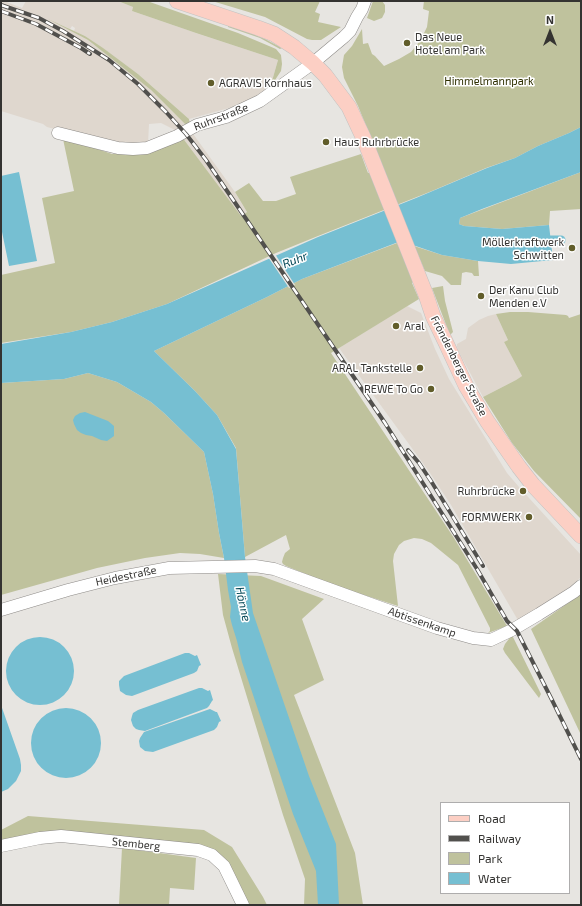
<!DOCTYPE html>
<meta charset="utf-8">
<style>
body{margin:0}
#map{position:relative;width:582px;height:906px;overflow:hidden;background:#e7e5e1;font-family:"Exo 2",sans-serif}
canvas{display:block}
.frame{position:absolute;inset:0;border:2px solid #343331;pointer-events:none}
.legend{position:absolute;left:440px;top:802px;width:130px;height:92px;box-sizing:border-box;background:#fff;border:1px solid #aeadad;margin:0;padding:5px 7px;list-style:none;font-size:12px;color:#343331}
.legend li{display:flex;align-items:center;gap:8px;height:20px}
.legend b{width:20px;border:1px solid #aeadad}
.north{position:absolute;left:530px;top:12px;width:40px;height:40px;-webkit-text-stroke:3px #fff;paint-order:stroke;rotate:0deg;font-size:11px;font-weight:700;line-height:16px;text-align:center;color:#343331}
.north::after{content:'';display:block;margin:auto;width:14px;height:18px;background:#343331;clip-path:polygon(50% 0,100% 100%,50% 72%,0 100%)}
</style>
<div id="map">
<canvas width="582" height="906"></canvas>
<div class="frame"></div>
<ul class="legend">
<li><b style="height:5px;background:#fccfc4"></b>Road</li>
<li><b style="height:5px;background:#51504d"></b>Railway</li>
<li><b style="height:11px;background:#bfc29d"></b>Park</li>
<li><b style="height:11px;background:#76bfd2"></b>Water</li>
</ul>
<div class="north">N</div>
</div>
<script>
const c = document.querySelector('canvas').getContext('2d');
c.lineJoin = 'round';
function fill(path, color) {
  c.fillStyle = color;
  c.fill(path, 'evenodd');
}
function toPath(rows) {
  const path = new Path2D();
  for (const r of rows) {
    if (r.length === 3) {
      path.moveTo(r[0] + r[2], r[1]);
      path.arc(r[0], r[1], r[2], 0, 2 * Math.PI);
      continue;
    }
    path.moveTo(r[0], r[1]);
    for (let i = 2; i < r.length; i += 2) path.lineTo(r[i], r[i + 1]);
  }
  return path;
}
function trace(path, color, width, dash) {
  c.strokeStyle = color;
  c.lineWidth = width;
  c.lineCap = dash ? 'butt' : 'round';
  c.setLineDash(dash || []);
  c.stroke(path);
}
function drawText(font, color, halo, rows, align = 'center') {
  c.font = font + ' "Exo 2",sans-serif';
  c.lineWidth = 3;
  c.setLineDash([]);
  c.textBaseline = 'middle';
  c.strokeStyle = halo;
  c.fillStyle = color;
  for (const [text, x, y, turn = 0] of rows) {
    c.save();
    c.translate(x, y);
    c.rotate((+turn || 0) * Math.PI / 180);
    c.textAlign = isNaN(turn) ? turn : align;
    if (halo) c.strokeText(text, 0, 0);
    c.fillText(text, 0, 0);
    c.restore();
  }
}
const built = toPath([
 [1,1,4,1,22,8,26,1,118,1,133,7,132,11,196,33,278,60,272,81,263,93,240,105,189,119,138,74,85,36,74,31,75,28,72,26,70,29,57,23,88,40,151,90,187,126,177,131,161,123,149,124,148,144,129,146,84,137,47,127,43,124,1,111],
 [191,131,235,192,247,212,240,216,182,137],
 [407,306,421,313,435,349,449,379,507,473,519,487,581,555,581,577,576,582,559,597,519,622,451,505,430,473,339,348],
 [496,314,508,340,504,342,522,376,516,380,483,397,461,356,457,347,457,344,466,339,468,328,479,320,488,316]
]);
const green = toPath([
 [118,1,147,1,238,33,269,46,276,49,281,55,282,64,281,71,275,80,272,81,278,60,196,33,132,11,133,7],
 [212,1,320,1,315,12,320,14,318,22,341,27,321,40,312,40,307,39,265,17],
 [373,1,382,1,385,5,385,12,382,18,374,21,367,18],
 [424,1,581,1,581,127,569,133,538,146,515,158,486,168,432,191,318,236,276,253,167,304,112,322,71,332,1,343,1,275,55,263,42,198,74,191,63,139,83,144,112,154,148,152,182,137,241,216,247,212,235,192,249,183,263,201,276,201,296,194,290,177,361,154,368,173,383,167,358,106,344,78,342,67,344,55,352,46,362,29,363,44,368,43,372,54,375,56,384,66,399,59,411,52,420,41,427,27,429,11,423,9],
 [48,19,85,36,103,48,138,74,189,119,190,124,187,126,151,90,88,40],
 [228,26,249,32,265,39,282,48,280,49,260,38,228,27],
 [581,172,581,209,550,211,549,225,502,229,464,226,459,224,460,218],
 [397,243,415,280,412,283,419,299,331,353,454,538,507,626,488,633,490,631,490,628,458,565,431,543,422,539,414,538,404,541,399,545,394,554,393,561,398,606,333,585,286,566,283,564,282,562,283,558,285,553,290,549,286,535,245,557,236,448,217,415,195,391,154,351,267,297,302,279],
 [414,246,442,255,478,261,479,276,474,276,472,273,466,272,462,273,461,285,451,285,442,276,425,271],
 [443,286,445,301,453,332,450,335,432,288],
 [510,312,528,312,566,315,568,316,569,318,581,314,581,519,534,471,512,443,483,397,516,380,522,376,504,342,508,340,496,314],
 [88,373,117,382,151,402,164,413,204,452,213,494,219,533,224,558,200,554,180,553,145,558,97,568,1,595,1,383,64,379],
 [218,574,261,576,324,599,302,619,324,680,294,695,355,853,363,905,304,905,305,879,283,815,232,648,223,615],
 [581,594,581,735,531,629],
 [512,635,541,694,539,698,505,653,503,649,505,644],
 [28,816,204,830,232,847,263,897,267,905,249,905,216,852,113,838,1,843,1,830],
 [122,848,196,858,194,890,170,888,169,905,119,905]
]);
const water = toPath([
 [581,127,581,172,482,209,460,218,459,224,464,226,502,229,549,225,553,260,511,264,478,261,442,255,401,241,302,279,267,297,154,351,195,391,217,415,236,449,245,557,253,613,309,776,336,844,339,905,318,905,316,871,293,814,242,662,237,641,232,625,230,617,231,607,228,590,224,558,219,533,213,494,204,452,164,413,151,402,117,382,88,373,64,379,1,383,1,344,71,332,112,322,167,304,318,237,416,198,487,168,515,158,538,146,569,133],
 [19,172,37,261,9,266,1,227,1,176],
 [85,412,108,421,114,426,114,436,107,441,101,440,92,436,86,435,81,433,77,430,74,424,73,420,75,416,80,413],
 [40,671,34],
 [185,653,189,653,195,656,197,655,201,665,199,666,197,671,194,673,132,696,126,695,120,691,119,685,119,681,124,676],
 [199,688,202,688,208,691,210,690,213,700,212,701,209,706,207,708,145,731,139,730,136,729,133,726,131,720,132,716,133,713,138,710],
 [1,705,20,759,21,765,21,771,16,781,8,789,1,792],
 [66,743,35],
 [210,709,216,712,217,712,221,721,219,722,217,727,214,730,153,752,145,751,140,747,139,741,140,738,144,732,207,710]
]);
const pier = toPath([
 [275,254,295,285,289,288,268,257]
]);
const canal = toPath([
 [538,240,561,240]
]);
const minor = toPath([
 [58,133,118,148,133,149,147,148,177,136,197,125,226,117,260,101,313,63,344,37,350,31,357,17,362,9,365,1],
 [1,610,68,590,115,578,169,568,255,566,274,569,437,628,473,638,491,640,512,630,539,614,574,592,581,586],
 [1,846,40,838,61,836,198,850,212,855,224,866,243,905]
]);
const major = toPath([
 [177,1,258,28,274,34,294,47,313,63,325,75,349,107,364,139,426,295,433,316,446,343,466,386,487,421,519,467,533,485,581,536]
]);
const rail = toPath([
 [1,5,39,18,63,31,109,60,138,84,166,112,186,134,206,160,385,423,477,569,507,621,517,631,551,698,581,759],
 [1,11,36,24,81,48,90,54],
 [408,450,419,463,431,481,483,566]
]);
const markers = [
 [407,43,4,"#615d2a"],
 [211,83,4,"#615d2a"],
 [326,142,4,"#615d2a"],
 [572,248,4,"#615d2a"],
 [481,296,4,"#615d2a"],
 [396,326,4,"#615d2a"],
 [420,368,4,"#615d2a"],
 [431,389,4,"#615d2a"],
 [523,491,4,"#615d2a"],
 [529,517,4,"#615d2a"]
];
const poiNames = [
 ["Das Neue",415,37],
 ["Hotel am Park",415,50],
 ["AGRAVIS Kornhaus",219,83],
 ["Haus Ruhrbrücke",334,142],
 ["Möllerkraftwerk",564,242,"right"],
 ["Schwitten",564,255,"right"],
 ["Der Kanu Club",489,290],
 ["Menden e.V",489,303],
 ["Aral",404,326],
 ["ARAL Tankstelle",412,368,"right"],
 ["REWE To Go",423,389,"right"],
 ["Ruhrbrücke",515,491,"right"],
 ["FORMWERK",521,517,"right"]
];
const parkNames = [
 ["Himmelmannpark",489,81]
];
const streetNames = [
 ["Ruhrstraße",221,117,-21],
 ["Fröndenberger Straße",459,366,63],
 ["Heidestraße",126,576,-12],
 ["Abtissenkamp",422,622,19],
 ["Stemberg",136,844,6]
];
const waterNames = [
 ["Ruhr",295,260,-22],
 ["Hönne",243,604,78]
];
fill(built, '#dfd7ce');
fill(green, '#bfc29d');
fill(water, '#76bfd2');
fill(pier, '#e7e5e1');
trace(canal, '#76bfd2', 9);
trace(minor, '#8e8b88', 13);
trace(major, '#c2c2c1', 16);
trace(minor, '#fff', 12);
trace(major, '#fccfc4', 15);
trace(rail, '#51504d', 4);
trace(rail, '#fff', 2.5, [8]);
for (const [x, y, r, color] of markers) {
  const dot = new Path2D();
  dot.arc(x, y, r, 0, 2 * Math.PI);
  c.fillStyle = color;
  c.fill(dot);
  trace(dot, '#fff', 1.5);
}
drawText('11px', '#343331', '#fff', poiNames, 'left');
drawText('11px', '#2e2f00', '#fff', parkNames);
drawText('11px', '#343331', '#fff', streetNames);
drawText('italic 12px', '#034756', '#fff', waterNames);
</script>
